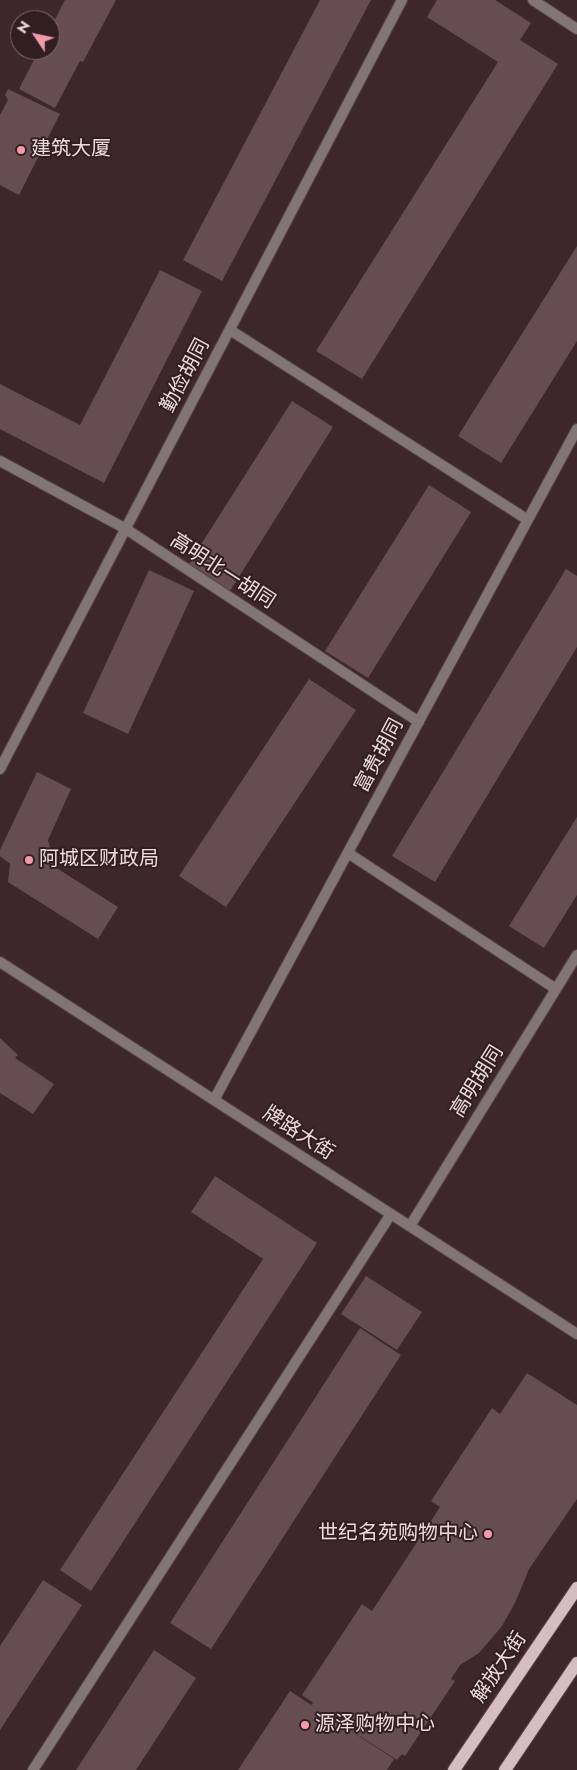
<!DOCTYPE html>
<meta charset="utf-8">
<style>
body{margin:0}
#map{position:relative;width:577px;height:1770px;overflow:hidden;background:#3d272b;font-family:Jost,sans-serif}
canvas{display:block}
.north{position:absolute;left:10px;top:10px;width:50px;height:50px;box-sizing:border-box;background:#321e22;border:1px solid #7c6a6d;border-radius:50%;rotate:304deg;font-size:14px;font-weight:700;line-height:20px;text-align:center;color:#eadbdd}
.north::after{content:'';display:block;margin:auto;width:18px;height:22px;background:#f39aab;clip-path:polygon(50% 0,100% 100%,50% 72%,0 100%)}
</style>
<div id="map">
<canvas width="577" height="1770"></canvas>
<div class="north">N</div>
</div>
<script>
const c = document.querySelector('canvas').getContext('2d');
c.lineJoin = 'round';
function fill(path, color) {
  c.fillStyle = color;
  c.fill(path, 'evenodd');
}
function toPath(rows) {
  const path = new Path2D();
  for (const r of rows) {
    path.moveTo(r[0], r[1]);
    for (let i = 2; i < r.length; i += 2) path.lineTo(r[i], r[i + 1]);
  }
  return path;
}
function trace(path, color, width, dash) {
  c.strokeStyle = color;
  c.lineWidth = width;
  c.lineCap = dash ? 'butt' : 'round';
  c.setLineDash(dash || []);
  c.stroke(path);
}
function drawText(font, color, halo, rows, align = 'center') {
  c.font = font + ' Jost,"Noto Sans SC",sans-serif';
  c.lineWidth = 4;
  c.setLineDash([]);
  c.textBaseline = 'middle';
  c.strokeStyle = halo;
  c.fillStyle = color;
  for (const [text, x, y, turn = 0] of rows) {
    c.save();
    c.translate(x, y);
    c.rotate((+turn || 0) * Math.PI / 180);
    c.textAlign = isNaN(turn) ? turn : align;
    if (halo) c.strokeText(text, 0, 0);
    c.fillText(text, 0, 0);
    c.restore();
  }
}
const building = toPath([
 [65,0,116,0,83,62,80,61,55,108,19,89,39,50,50,50,50,29],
 [320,0,371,0,222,281,183,260],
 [437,0,495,0,531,23,520,40,558,64,362,379,316,351,498,62,427,17],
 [8,89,60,114,19,195,0,185,0,115,8,100,5,95],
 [577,246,577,341,501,463,458,436],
 [160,270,202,291,104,483,0,429,0,384,80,425],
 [292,401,333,427,230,591,188,565],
 [429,485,471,512,368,678,325,651],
 [566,569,577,576,577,647,435,882,392,856],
 [149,570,194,591,128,734,83,713],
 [309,679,356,710,226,907,179,876],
 [37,772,71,789,48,840,55,867,118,907,98,939,8,882,10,864,0,856,0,850],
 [577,817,577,895,544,948,509,926],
 [0,1038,18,1055,15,1058,54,1084,33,1114,0,1093],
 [215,1176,317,1243,91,1591,60,1570,263,1259,191,1212],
 [366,1276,422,1312,397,1350,341,1314],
 [360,1328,401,1355,211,1649,170,1623],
 [527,1373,577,1405,577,1499,529,1569,515,1603,502,1626,479,1653,460,1665,451,1679,455,1681,405,1756,402,1754,397,1760,311,1705,313,1703,302,1695,362,1604,372,1611,440,1507,431,1501,492,1408,500,1414],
 [43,1580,82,1605,0,1730,0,1646],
 [154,1650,196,1678,136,1770,76,1770],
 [290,1691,394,1759,387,1770,238,1770]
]);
const service = toPath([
 [533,0,577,29],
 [230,330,528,520],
 [0,461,126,529,419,722],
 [0,769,402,0],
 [348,853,556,989],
 [214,1100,577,429],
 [410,1226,577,955],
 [33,1770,391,1214]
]);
const tertiary = toPath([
 [0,962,577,1334]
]);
const primary = toPath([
 [454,1770,577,1588],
 [505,1770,577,1663]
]);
const markers = [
 [21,150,5,"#f39aab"],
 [29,860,5,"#f39aab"],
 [488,1534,5,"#f39aab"],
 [305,1725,5,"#f39aab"]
];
const poiNames = [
 ["建筑大厦",31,150],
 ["阿城区财政局",39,860],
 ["世纪名苑购物中心",478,1534,"right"],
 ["源泽购物中心",315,1725]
];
const streetNames = [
 ["勤俭胡同",186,376,-62],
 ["高明北一胡同",222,572,33],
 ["富贵胡同",380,756,-62],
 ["高明胡同",478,1082,-58],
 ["牌路大街",298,1134,33],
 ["解放大街",500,1668,-56]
];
fill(building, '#654d51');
trace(service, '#594447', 12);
trace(tertiary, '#594447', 12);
trace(primary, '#594447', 14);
trace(service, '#817577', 10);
trace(tertiary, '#817577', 10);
trace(primary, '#d5bdc0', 12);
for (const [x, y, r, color] of markers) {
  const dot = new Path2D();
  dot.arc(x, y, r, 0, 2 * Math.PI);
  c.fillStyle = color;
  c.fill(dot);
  trace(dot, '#321e22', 2);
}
drawText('20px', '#eadbdd', '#321e22', poiNames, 'left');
drawText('20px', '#eadbdd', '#321e22', streetNames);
</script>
